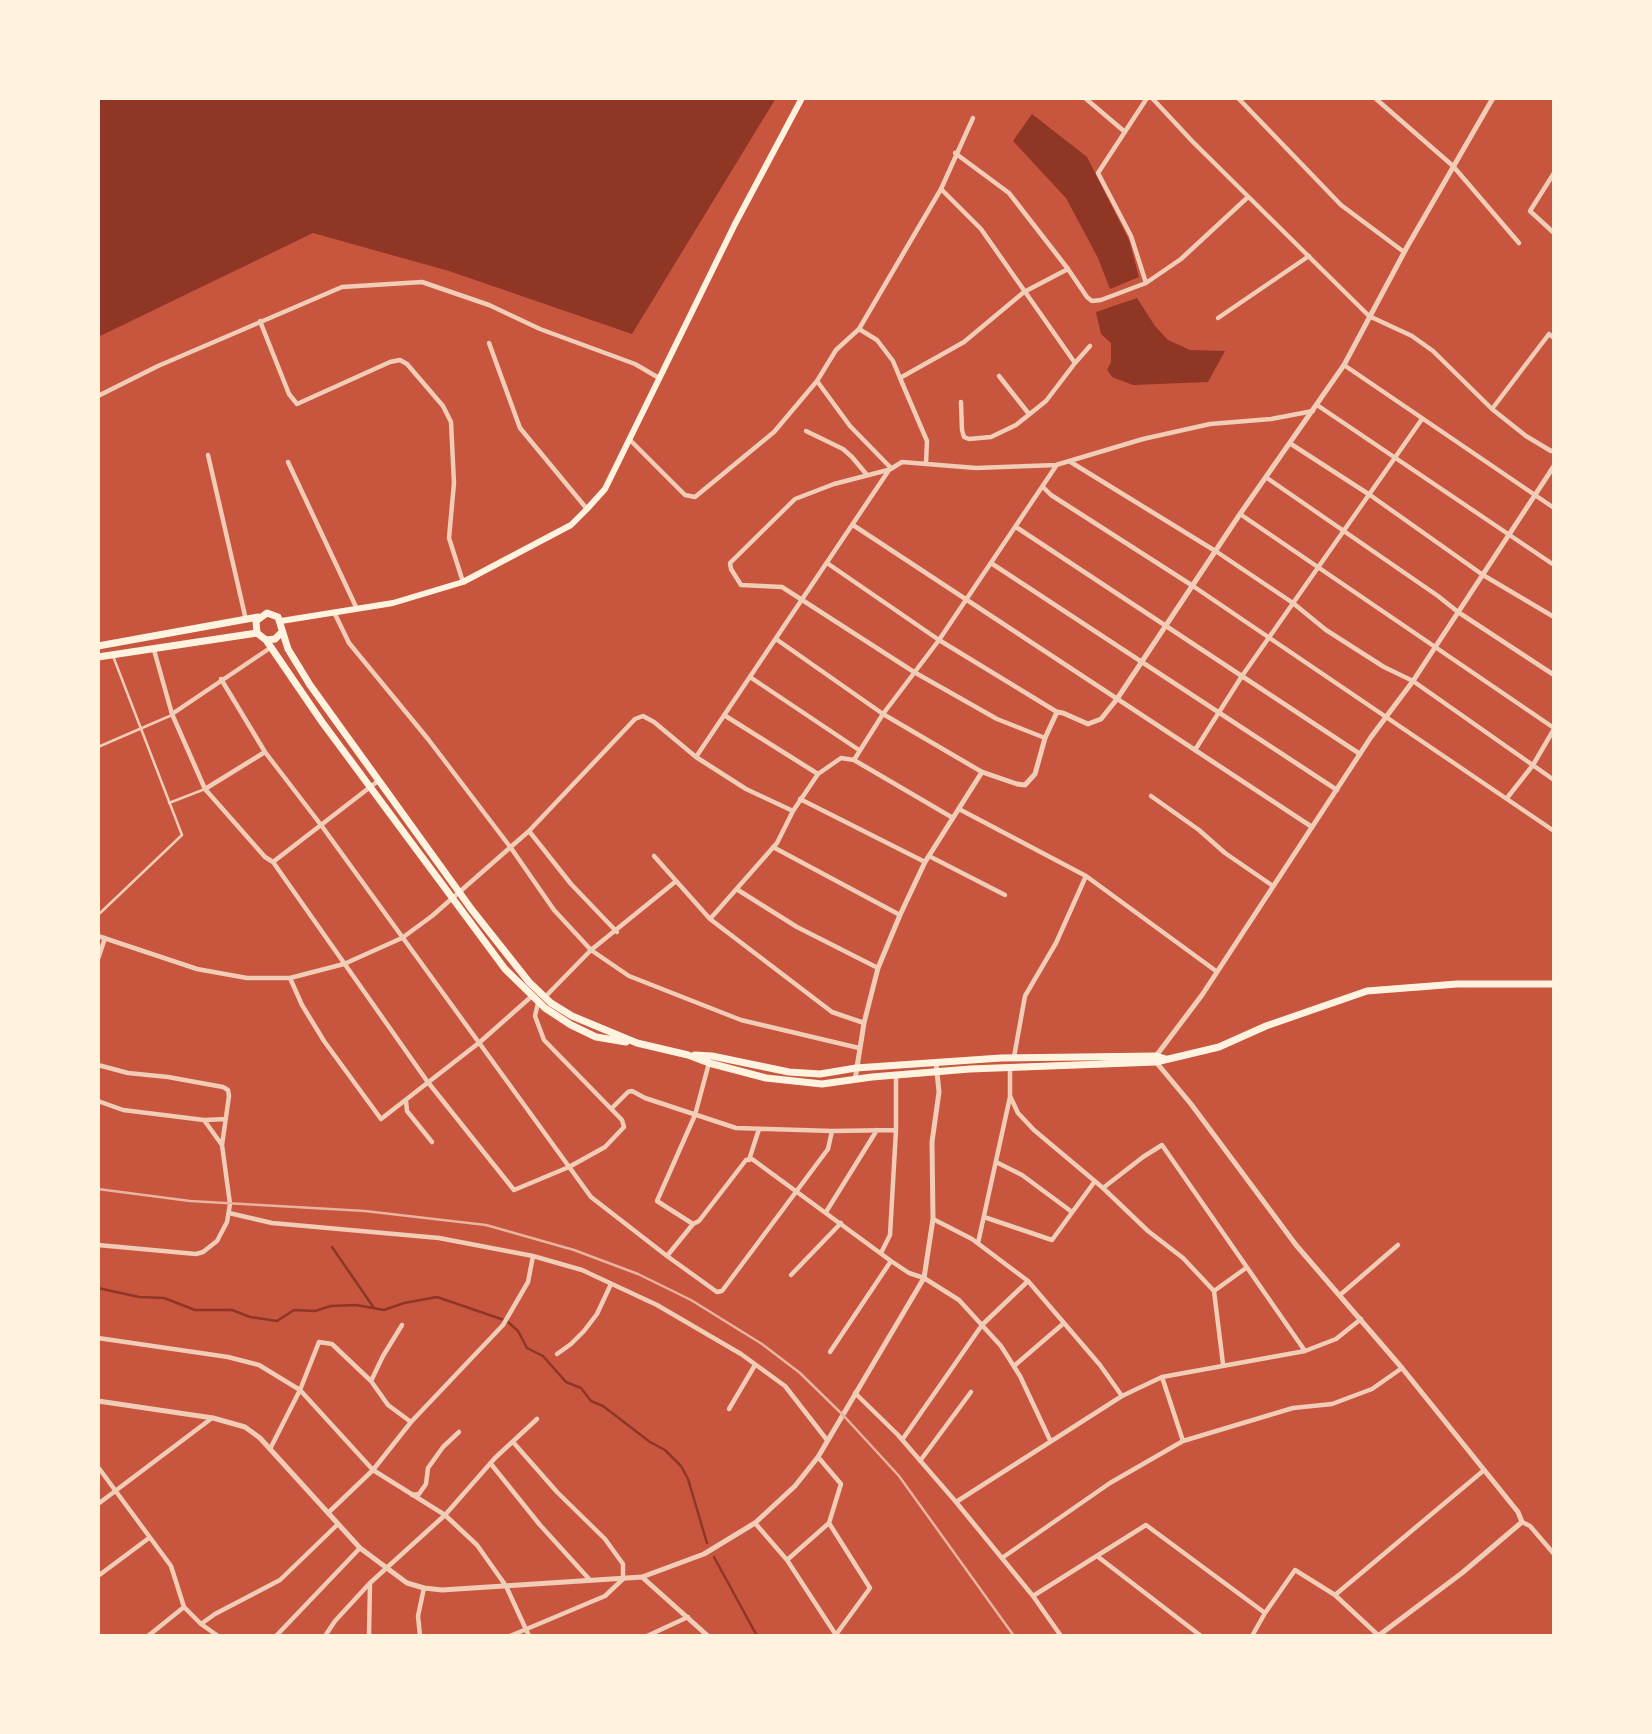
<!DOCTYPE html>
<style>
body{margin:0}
#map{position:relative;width:1652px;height:1734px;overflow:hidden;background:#c8553d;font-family:Raleway,sans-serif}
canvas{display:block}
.frame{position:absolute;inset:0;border:100px solid #fff3e0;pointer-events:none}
</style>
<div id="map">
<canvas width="1652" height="1734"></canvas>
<div class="frame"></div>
</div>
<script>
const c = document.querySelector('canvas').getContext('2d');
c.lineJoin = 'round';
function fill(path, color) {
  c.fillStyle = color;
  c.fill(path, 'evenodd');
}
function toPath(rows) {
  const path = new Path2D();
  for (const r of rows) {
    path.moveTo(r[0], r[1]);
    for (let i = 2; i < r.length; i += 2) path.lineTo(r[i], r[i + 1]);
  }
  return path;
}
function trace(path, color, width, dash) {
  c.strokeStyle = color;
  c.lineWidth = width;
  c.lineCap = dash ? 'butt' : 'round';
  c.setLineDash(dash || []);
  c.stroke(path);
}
const water = toPath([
 [98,98,776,98,632,334,449,271,313,233,98,337],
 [1032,114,1087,157,1129,240,1139,277,1110,289,1098,258,1066,198,1013,141],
 [1137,298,1155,326,1168,340,1190,350,1225,351,1208,382,1133,385,1112,377,1107,370,1111,362,1111,343,1101,334,1096,312]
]);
const stream = toPath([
 [332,1247,374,1308],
 [98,1288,139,1297,164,1298,195,1310,232,1310,250,1317,277,1321,294,1310,315,1311,331,1306,356,1305,384,1310,404,1303,437,1297,507,1321,518,1331,527,1348,543,1356,566,1382,581,1388,591,1401,603,1406,650,1442,665,1450,681,1466,688,1479,707,1543],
 [714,1557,757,1636]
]);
const pedestrian = toPath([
 [98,747,172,715],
 [169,803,205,789],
 [98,915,182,835,113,656]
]);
const minor = toPath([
 [1085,98,1125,132],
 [1152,98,1192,141,1369,316,1412,336,1433,351,1492,409,1526,436,1551,451,1554,450],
 [1238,98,1341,205,1404,252],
 [1375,98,1453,166,1519,243],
 [955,153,1009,193,1068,269,1087,297,1092,301,1101,300,1146,283,1131,236,1098,173,1147,98],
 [1554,173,1530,211,1554,233],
 [941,189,981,229,1075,363,1046,401,1016,425,991,437,969,439,964,437,962,430,961,402],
 [1146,283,1181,259,1248,197],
 [1218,318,1309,256],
 [260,321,289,394,297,404,390,362,400,360,407,364,443,406,451,422,454,483,449,538,463,582],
 [859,329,877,340,893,361,900,378,964,342,1024,292,1068,269],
 [489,343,520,428,587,509],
 [1075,363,1090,346],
 [1344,365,1554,508],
 [999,376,1029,414],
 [900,378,927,441,926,463],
 [817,381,850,426,891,468],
 [98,396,158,366,342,287,422,282,489,305,540,329,635,364,659,378],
 [1317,405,1554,565],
 [1492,409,1549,334,1554,338],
 [806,431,843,449,852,457,867,475],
 [629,439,685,495,695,497,774,432,817,381,836,350,859,329,941,189,973,118],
 [1291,444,1370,495,1483,575,1554,617],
 [208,455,246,620],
 [1069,461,1217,552,1293,603,1326,630,1384,667,1413,681,1554,780],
 [288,462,357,609],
 [888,470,834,484,795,499,730,563,731,569,741,585,782,587,914,672,997,719,1045,738],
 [1267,478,1438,596,1458,612,1554,675],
 [1043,487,1051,495,1193,586,1554,831],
 [1240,514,1554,728],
 [853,525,1312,827],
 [1016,527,1360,754],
 [827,563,939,640,1057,712],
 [991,563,1337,790],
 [334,612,349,643,428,739,511,848,554,910,591,950,629,976,741,1020,859,1048],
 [776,639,883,714,982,772],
 [154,650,172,714,205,789,265,857,273,862,427,1081,514,1190,569,1167,605,1147,624,1127,622,1120,544,1040,535,1016,538,1003],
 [750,677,859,750],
 [221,679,265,752,321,825,591,1197,667,1256,693,1224,699,1221,746,1160,752,1159,891,1261,909,1273,924,1278,959,1300,1001,1346,1020,1376,1050,1440],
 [172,714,270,648],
 [724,715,818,774],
 [1195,750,1242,676,1422,419],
 [696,757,889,470,902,462,976,468,1056,465,1143,439,1210,424,1271,419,1313,411],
 [854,760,953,818],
 [205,789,265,752],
 [1151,796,1199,830,1225,853,1273,886],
 [1507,798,1533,765,1554,729],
 [800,799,925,862],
 [959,809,1086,876,1216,971],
 [529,831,571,884,617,932],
 [773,847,900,915],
 [654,856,710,919,832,1012,864,1023],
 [929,856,1005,895],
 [273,862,378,781],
 [738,890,797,927,878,968],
 [710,919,777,843,793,811,818,774,841,758,854,760,883,714,939,640,1056,466],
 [98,936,197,969,247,978,290,978,344,964,402,938,432,916,529,831,635,719,643,716,654,722,696,757,746,789,793,811],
 [98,959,105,938],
 [290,978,302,1005,324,1041,381,1119,480,1042,532,996],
 [545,997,591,950,675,882],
 [1014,1057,1025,996,1056,943,1086,876],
 [98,1065,128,1073,168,1077,223,1087,228,1090,229,1096,222,1145],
 [1010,1067,1010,1096,1018,1113,1034,1130,1103,1188,1148,1231,1183,1258,1214,1291,1223,1364],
 [98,1101,123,1110,204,1120,222,1145,230,1204,227,1222,217,1241,203,1252,196,1254,98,1245],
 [406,1101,407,1111,432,1142],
 [611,1109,628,1092,632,1091,645,1098,736,1128,832,1131,896,1130],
 [205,1120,226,1119],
 [749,1160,759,1129],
 [996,1162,1022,1175,1072,1212],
 [1103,1188,1143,1157,1162,1145,1305,1351],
 [826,1212,877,1130],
 [229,1213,272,1223,439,1238,533,1256,582,1270,657,1305,741,1354,785,1386,827,1440],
 [984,1217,1052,1240,1095,1181],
 [933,1219,972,1239,1028,1281,1100,1365,1122,1396],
 [693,1224,657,1201,695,1115,709,1063],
 [978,1243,1010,1097],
 [881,1253,890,1235,896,1130,896,1075],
 [667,1256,717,1292,722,1291,828,1149,832,1131],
 [791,1275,841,1223],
 [1214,1291,1246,1268],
 [1340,1295,1398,1245],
 [98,1338,228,1357,259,1365,300,1390,373,1470,445,1515,477,1545,506,1586,529,1636],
 [830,1352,891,1261],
 [557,1354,571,1344,584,1331,597,1314,611,1284],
 [1014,1366,1064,1323],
 [1162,1377,1183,1441],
 [371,1381,383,1356,402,1325],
 [855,1393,898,1435,956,1502,1033,1596,1061,1636],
 [729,1409,755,1365],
 [902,1440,982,1325,1028,1281],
 [270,1449,300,1390,319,1342,332,1344,371,1381,388,1405,411,1422],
 [920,1461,971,1392],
 [491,1464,540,1525,590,1580],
 [98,1467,171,1566,184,1607,201,1624,218,1636],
 [412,1495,419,1494,426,1484,428,1468,443,1447,459,1432],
 [956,1502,1122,1396,1162,1377,1305,1351,1336,1339,1361,1319],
 [98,1504,212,1418],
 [328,1513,373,1470,411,1422,503,1325,528,1282,533,1256],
 [1522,1522,1530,1526,1554,1554],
 [755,1523,787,1560,836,1635],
 [829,1523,870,1588,835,1636],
 [1097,1556,1201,1636],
 [1002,1558,1110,1483,1183,1441,1293,1408,1332,1404,1372,1389,1402,1368],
 [787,1560,829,1523,841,1484,818,1457],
 [98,1576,149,1538],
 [1335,1595,1483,1471],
 [1033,1596,1146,1525,1265,1613],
 [201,1624,215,1614,280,1580,337,1525],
 [148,1636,184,1607],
 [276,1636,360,1548],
 [325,1636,335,1621,369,1584],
 [369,1636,370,1583,445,1515,495,1458,537,1419],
 [420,1636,418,1616,424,1588],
 [510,1636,605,1596,623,1579,623,1564,605,1539,557,1492,513,1442],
 [647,1636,688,1617],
 [1252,1636,1265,1613,1295,1570,1335,1595,1379,1636]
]);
const tertiary = toPath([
 [855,1080,864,1023,878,968,900,915,925,862,982,772,1017,784,1025,785,1035,774,1045,738,1057,712,1063,713,1088,724,1101,719,1117,699,1240,514,1344,365,1407,247,1493,98],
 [98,1401,213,1418,245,1427,260,1438,360,1548,407,1583,424,1588,442,1590,642,1577,704,1554,755,1523,795,1486,818,1457,924,1278,933,1219,932,1142,939,1092,936,1062],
 [642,1577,708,1636],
 [1378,1636,1462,1573,1522,1522,1518,1512,1402,1368,1296,1245,1191,1104,1156,1062,1156,1056,1202,995,1371,737,1413,681,1554,466]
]);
const primary = toPath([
 [281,621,393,603,463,582,571,525,587,509,605,489,735,224,802,98]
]);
const trunk = toPath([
 [282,632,275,639,266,640,257,633,256,621,267,613,278,617,288,649,310,685,472,910,529,982,551,1003,572,1016,637,1043,688,1055,709,1063,766,1078,822,1084,872,1077,970,1069,1156,1062,1219,1047,1266,1026,1367,991,1457,984,1554,984],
 [266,640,322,722,505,969,545,1008,571,1025,596,1037,626,1042],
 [98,646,258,617],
 [98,657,257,633],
 [695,1055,712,1056,789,1072,820,1074,856,1068,1001,1058,1156,1056,1166,1059]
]);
const rail = toPath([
 [98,1189,190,1201,365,1211,486,1225,574,1250,638,1274,691,1300,762,1344,800,1373,843,1415,899,1476,1014,1636]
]);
fill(water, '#8f3625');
trace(stream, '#8f3625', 2.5);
trace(pedestrian, '#f1ccb7', 2.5);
trace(minor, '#f1ccb7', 4.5);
trace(tertiary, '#f1ccb7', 5);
trace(primary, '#fff3e0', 6);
trace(trunk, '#fff3e0', 7);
trace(rail, '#e9b49f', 2.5);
</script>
